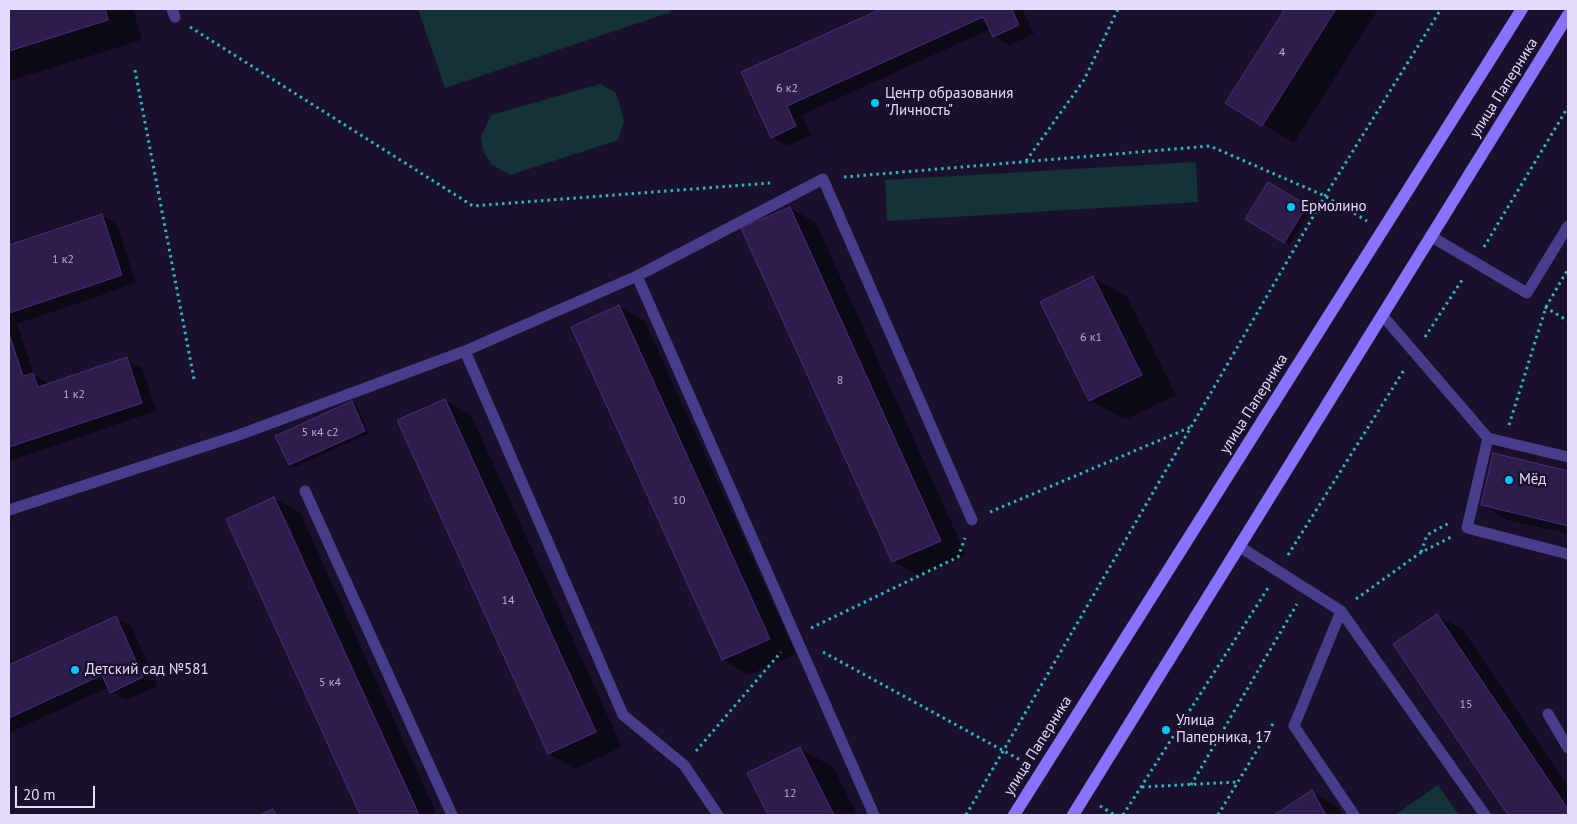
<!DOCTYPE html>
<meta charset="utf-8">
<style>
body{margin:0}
#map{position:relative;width:1577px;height:824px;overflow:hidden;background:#19112c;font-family:"PT Sans",sans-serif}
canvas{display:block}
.frame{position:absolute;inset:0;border:10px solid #e4dbff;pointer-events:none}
.scale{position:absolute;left:15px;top:786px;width:80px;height:22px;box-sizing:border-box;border:2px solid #e4dbff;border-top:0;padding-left:6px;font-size:15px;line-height:18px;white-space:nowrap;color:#e4dbff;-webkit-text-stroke:4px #19112c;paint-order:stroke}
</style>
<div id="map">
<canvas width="1577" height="824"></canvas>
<div class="frame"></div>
<div class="scale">20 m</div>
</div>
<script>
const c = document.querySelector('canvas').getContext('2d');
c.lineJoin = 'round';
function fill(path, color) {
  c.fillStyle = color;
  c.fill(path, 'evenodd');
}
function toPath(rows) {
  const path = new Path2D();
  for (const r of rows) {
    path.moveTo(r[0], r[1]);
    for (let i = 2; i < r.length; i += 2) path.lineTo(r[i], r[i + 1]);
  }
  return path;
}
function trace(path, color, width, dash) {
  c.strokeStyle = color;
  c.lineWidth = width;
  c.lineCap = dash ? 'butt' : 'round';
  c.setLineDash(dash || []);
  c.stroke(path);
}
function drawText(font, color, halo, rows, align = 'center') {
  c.font = font + ' "PT Sans",sans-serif';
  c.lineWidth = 5;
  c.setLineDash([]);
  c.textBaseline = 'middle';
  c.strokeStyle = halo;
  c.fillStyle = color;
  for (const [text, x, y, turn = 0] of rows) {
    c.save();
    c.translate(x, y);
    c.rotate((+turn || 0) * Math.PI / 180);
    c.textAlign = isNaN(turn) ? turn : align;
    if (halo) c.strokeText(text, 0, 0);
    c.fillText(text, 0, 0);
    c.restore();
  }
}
const green = toPath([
 [418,9,670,9,671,12,445,88],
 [600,84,616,93,621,109,624,121,618,140,510,175,491,164,483,150,481,137,491,115],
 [1196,162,1198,202,887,221,885,180],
 [1438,785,1459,815,1395,815]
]);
const shadow = toPath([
 [9,9,133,9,142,40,9,81],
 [884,9,1022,9,1034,34,1009,45,994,36,990,29,802,115,811,135,787,146,772,137,743,73],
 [1286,9,1378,9,1294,143,1227,102],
 [1269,183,1311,209,1289,245,1247,219],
 [790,208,816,223,966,555,919,576,893,561,743,229],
 [101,215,117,224,136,283,17,324,34,375,48,383,48,385,127,359,142,368,156,411,9,461,9,247],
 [1093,277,1127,297,1176,395,1125,420,1090,400],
 [619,306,645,322,796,654,749,675,723,660,573,327],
 [445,400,471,415,622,747,575,769,549,754,399,421],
 [352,403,357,405,369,434,295,467,290,465],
 [1494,455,1568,472,1568,534,1508,520,1482,505],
 [274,498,300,513,437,815,420,815,286,519,283,519,417,815,362,815,228,519],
 [1437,615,1463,630,1568,787,1568,815,1510,815,1394,644],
 [116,618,131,626,158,686,126,700,111,692,109,687,9,733,9,667],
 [800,748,834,768,857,815,769,815,749,774],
 [1312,792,1338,807,1342,815,1277,815]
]);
const building = toPath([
 [9,9,105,9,108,20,9,51,9,9],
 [881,9,1012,9,1019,25,993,37,983,17,787,106,796,126,771,138,741,72,881,9],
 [1285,9,1336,9,1262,126,1225,103,1285,9],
 [1268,182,1307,205,1284,243,1245,219,1268,182],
 [790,207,941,541,892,562,741,228,790,207],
 [102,214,122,275,9,313,9,245,102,214],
 [1093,276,1142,375,1089,401,1040,302,1093,276],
 [619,305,770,639,722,660,571,327,619,305],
 [9,334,23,376,33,373,38,387,127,357,142,403,9,447,9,334],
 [445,399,596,732,548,754,397,420,445,399],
 [352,401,365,431,289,465,275,436,352,401],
 [1493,453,1568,471,1568,526,1481,505,1493,453],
 [274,497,374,717,419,815,360,815,226,519,274,497],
 [1437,614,1568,809,1568,815,1508,815,1393,644,1437,614],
 [116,616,143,677,110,693,102,675,9,718,9,665,116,616],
 [800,747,834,815,768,815,747,773,800,747],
 [1312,790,1326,815,1274,815,1312,790],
 [273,809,276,815,260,815,273,809]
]);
const path = toPath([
 [190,27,473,206,770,183],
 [135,70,194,379],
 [1026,161,1084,80,1118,9],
 [844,177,1210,146,1325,196,1367,221],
 [1484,247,1568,107],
 [1545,307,1568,321],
 [1425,337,1464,277],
 [1509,425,1546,307,1568,269],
 [990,512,1191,427],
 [1421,552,1427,535,1449,523],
 [1288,555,1404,370],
 [1356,599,1420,553,1451,537],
 [811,628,958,557,965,538],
 [823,652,1024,762],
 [696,751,781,652],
 [1191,785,1297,604],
 [1142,787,1237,782],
 [1100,806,1115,815],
 [966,815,1325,196,1441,9],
 [1123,815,1268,588],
 [1218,815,1274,722]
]);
const service = toPath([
 [172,9,175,17],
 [1432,237,1527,293,1568,226],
 [637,276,874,815],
 [1383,316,1488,438],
 [465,351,623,715,684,765,718,815],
 [1568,457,1488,438,1467,528,1568,554],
 [305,491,452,815],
 [9,510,239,435,465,351,637,276,823,179,972,520],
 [1240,547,1341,611,1485,815],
 [1341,611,1294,726,1354,815],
 [1548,714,1568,748]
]);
const secondary = toPath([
 [1014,815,1522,9],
 [1073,815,1568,15]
]);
const markers = [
 [875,103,5,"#07c6ff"],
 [1291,207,5,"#07c6ff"],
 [1509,480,5,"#07c6ff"],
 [75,670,5,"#07c6ff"],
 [1166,730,5,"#07c6ff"]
];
const numberNames = [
 ["4",1282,53],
 ["6 к2",787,89],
 ["1 к2",63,260],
 ["6 к1",1091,338],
 ["8",840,381],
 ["1 к2",74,395],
 ["5 к4 с2",320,433],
 ["10",679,501],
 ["14",508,601],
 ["5 к4",330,683],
 ["15",1466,705],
 ["12",790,794]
];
const streetNames = [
 ["улица Паперника",1504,88,-58],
 ["улица Паперника",1254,404,-58],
 ["улица Паперника",1038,746,-58]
];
const poiNames = [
 ["Центр образования",885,94],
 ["\"Личность\"",885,111],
 ["Ермолино",1301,207],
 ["Мёд",1519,480],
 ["Детский сад №581",85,670],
 ["Улица",1176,721],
 ["Паперника, 17",1176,738]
];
fill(green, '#143336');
fill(shadow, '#0007');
fill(building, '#2d1d4d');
trace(building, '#472e79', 1);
trace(path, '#2fb5bf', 3, [2.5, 4]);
trace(service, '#493c8b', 11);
trace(secondary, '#8872ff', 12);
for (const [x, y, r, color] of markers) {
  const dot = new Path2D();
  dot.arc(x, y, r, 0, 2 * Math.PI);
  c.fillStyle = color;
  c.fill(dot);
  trace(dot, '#19112c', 2);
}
drawText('12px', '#b6acd2', null, numberNames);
drawText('15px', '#e4dbff', '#19112c', streetNames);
drawText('15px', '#e4dbff', '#19112c', poiNames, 'left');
</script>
